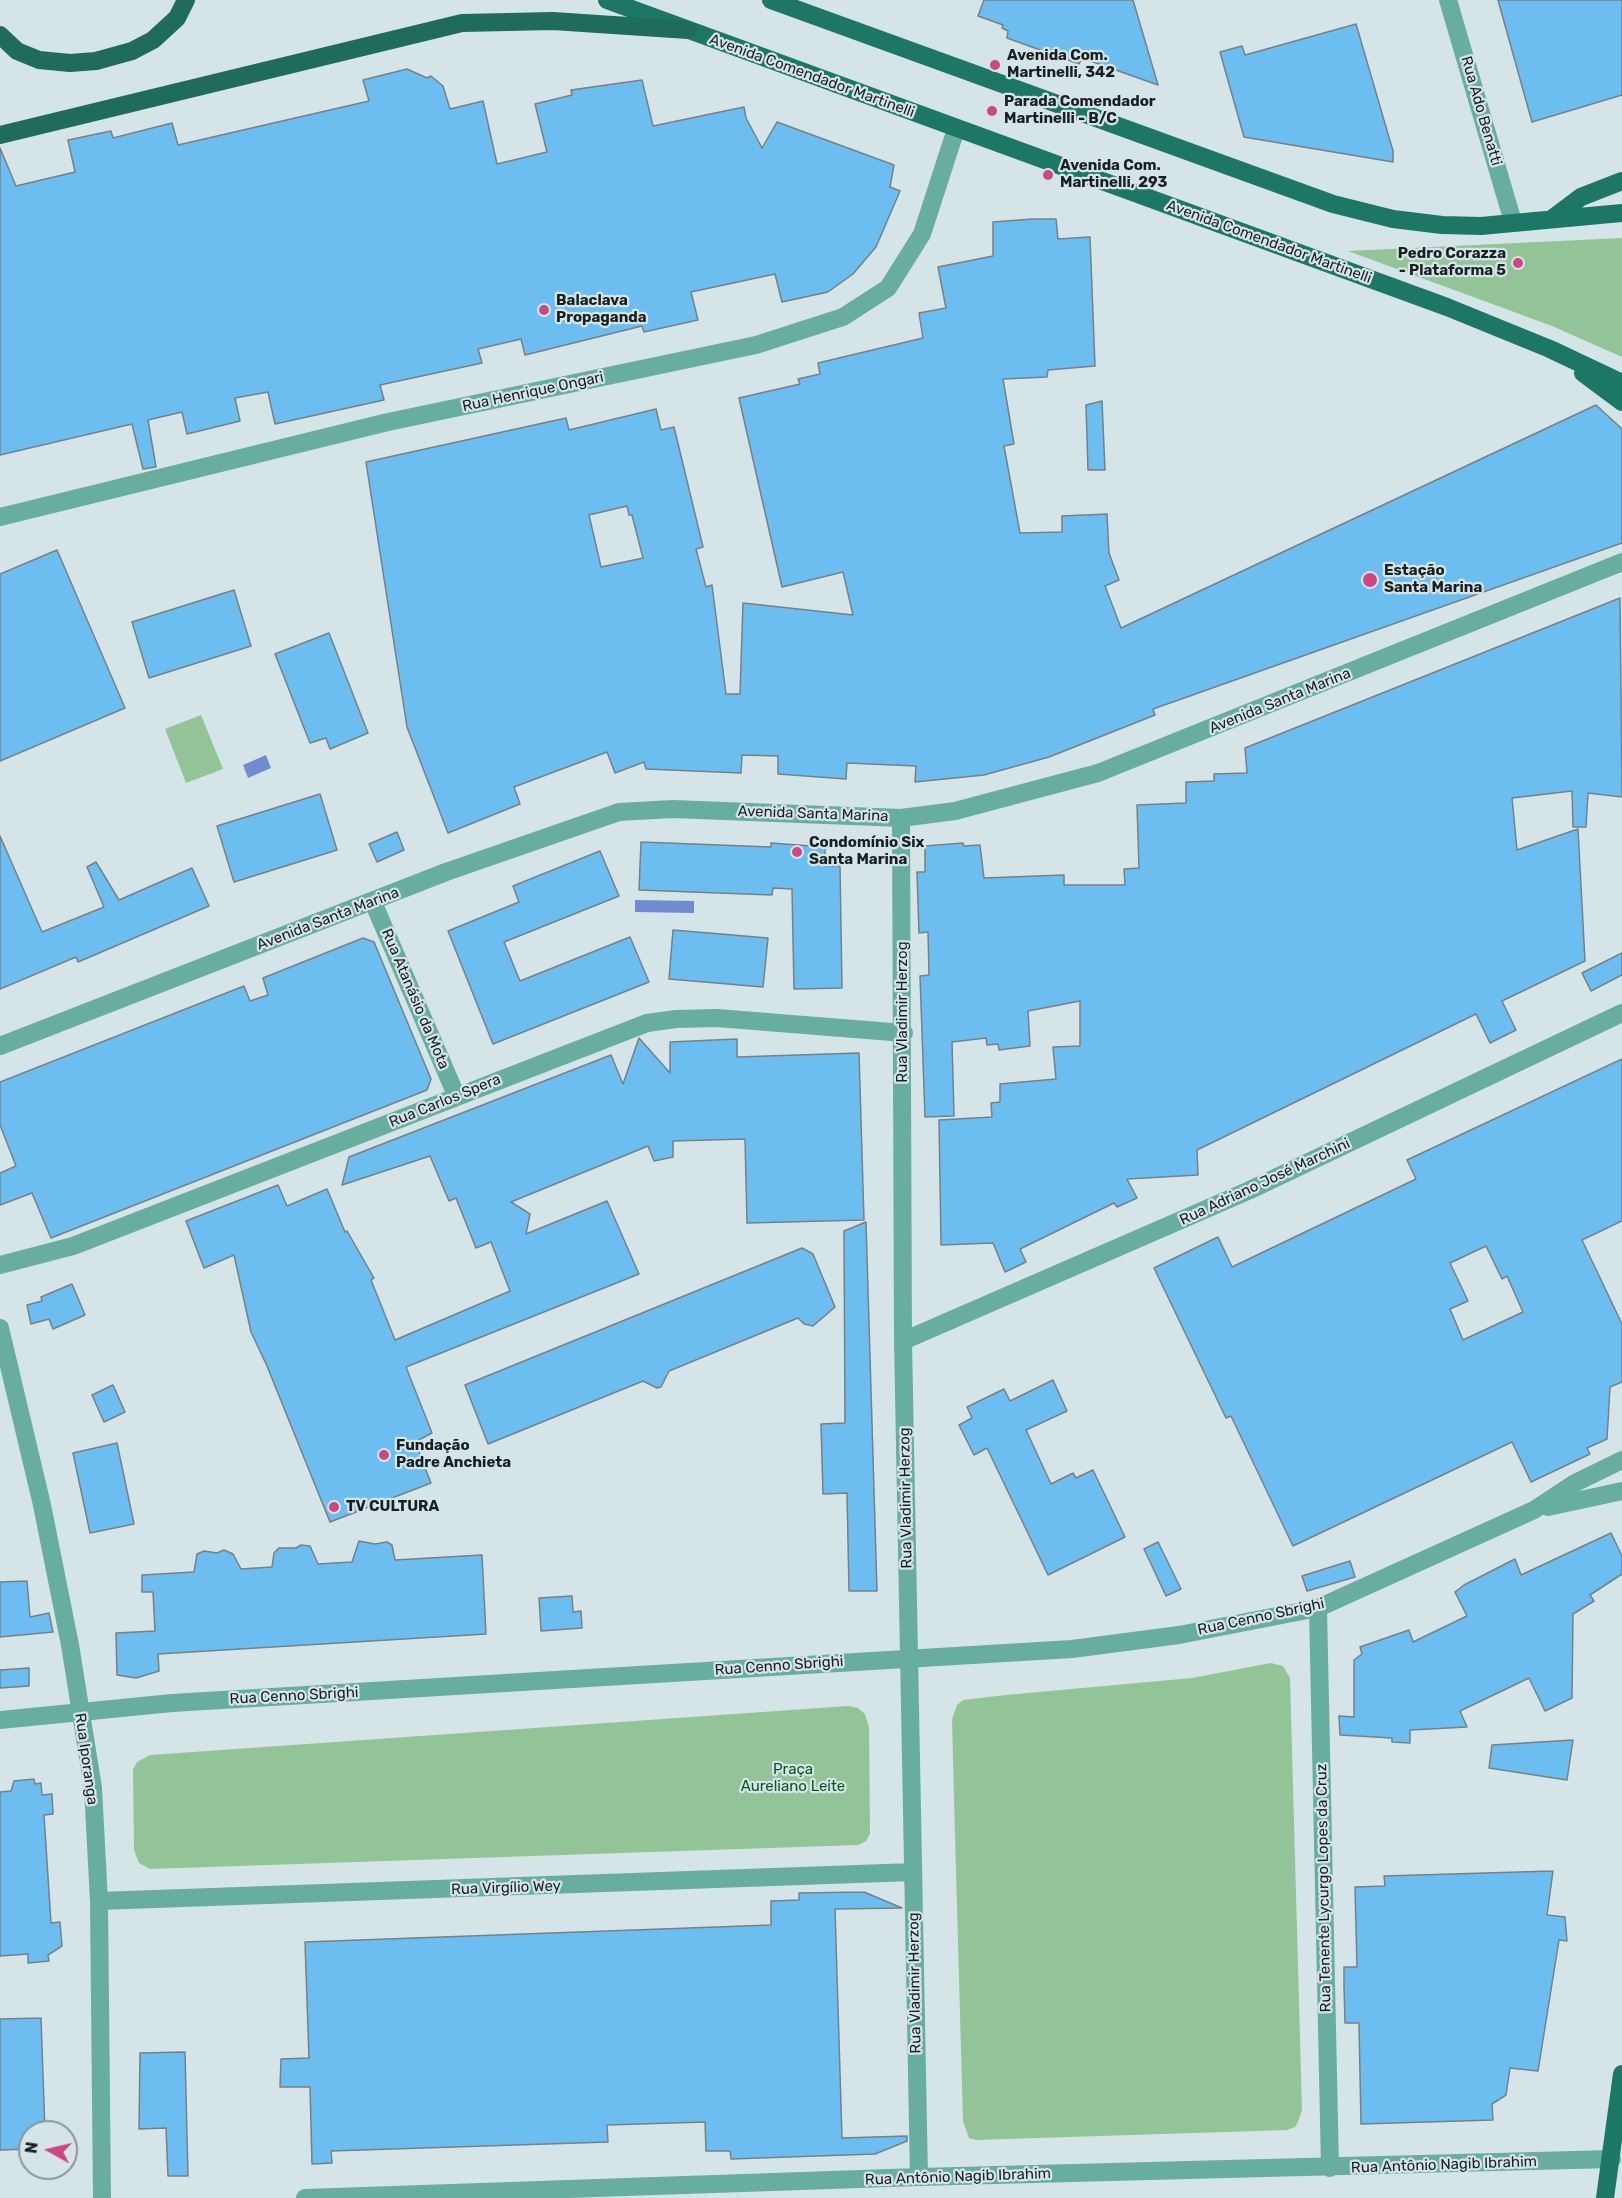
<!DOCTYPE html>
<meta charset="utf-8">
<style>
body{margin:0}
#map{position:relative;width:1622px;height:2198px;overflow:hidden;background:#d5e5e7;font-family:Rubik,sans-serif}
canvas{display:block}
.north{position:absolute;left:18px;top:2120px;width:60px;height:60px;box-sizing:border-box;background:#d5e5e7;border:2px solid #8a9698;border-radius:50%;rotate:278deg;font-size:16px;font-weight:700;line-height:24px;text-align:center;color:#1a2021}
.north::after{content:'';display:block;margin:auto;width:21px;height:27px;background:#ce4682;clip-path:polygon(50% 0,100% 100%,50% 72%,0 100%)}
</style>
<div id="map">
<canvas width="1622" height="2198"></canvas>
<div class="north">N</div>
</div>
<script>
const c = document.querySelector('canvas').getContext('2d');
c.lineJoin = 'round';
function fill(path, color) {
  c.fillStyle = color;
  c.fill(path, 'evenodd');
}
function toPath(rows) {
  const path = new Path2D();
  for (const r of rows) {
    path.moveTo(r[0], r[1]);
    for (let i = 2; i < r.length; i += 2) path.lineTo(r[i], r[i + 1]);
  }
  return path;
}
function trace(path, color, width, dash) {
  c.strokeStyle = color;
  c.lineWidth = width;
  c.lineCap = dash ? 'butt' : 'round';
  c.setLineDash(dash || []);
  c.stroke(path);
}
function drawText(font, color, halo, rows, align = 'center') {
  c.font = font + ' Rubik,sans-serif';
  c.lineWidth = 4.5;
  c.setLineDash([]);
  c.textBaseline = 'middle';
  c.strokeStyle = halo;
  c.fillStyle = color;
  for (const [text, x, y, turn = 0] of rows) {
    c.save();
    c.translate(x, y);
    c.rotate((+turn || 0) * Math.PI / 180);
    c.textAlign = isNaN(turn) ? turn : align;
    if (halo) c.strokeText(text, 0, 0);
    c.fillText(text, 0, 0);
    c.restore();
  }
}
const green = toPath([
 [1622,238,1622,357,1552,326,1348,251],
 [201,715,223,769,186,783,165,729],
 [1271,1663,1283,1666,1290,1678,1302,2110,1298,2122,1295,2127,1287,2130,976,2140,969,2138,963,2121,954,1800,952,1719,957,1705,963,1700,1006,1695,1192,1678],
 [848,1706,858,1708,865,1714,869,1727,870,1834,866,1841,858,1845,150,1869,139,1863,134,1850,133,1770,137,1762,150,1755]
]);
const water = toPath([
 [266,755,271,768,248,778,243,765],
 [635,900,694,901,694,913,635,912]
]);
const building = toPath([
 [984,0,1133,0,1158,85,1082,58,1079,64,1007,38,1008,31,1002,28,1003,25,978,16,984,0],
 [1498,0,1622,0,1622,95,1532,122,1498,0],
 [1356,24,1393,151,1393,162,1244,137,1220,52,1242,46,1245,55,1356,24],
 [407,69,427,78,431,76,443,86,450,109,483,101,497,164,547,152,535,104,572,95,571,90,642,80,653,126,744,107,746,118,762,148,777,122,894,165,890,187,900,191,876,247,853,274,828,292,782,302,775,274,691,292,698,320,644,332,642,326,525,355,521,339,478,349,482,363,380,385,384,400,275,424,268,392,235,398,240,421,187,434,182,412,148,420,156,467,143,469,132,424,0,455,0,148,16,186,75,172,68,140,111,131,113,138,172,123,178,145,369,101,363,80,407,69],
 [1033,219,1056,219,1058,239,1090,237,1095,366,1048,370,1047,377,1003,379,1014,444,1004,446,1020,533,1062,532,1062,516,1107,514,1109,553,1119,580,1105,586,1121,628,1596,405,1622,429,1622,543,1153,709,1155,715,1049,757,984,775,915,782,916,766,847,763,846,779,778,774,778,756,742,755,741,773,646,769,644,762,615,773,607,752,514,787,520,804,448,833,407,727,366,462,566,418,569,430,656,409,661,430,674,427,703,547,696,549,706,587,712,585,726,694,740,694,743,603,853,615,843,572,782,587,739,398,800,384,798,379,820,374,818,363,923,338,919,313,946,308,938,267,993,256,993,222,1033,219],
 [627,506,629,515,632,515,643,558,601,567,589,515,627,506],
 [1102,401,1105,470,1088,470,1086,405,1102,401],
 [57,550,125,708,0,761,0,574,57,550],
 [234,590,251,646,149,678,132,622,234,590],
 [1620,598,1622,797,1588,793,1586,827,1573,827,1572,791,1512,798,1517,850,1578,829,1585,961,1502,1001,1516,1030,1490,1043,1476,1014,1197,1150,1198,1175,1127,1179,1137,1198,1117,1207,1114,1203,1020,1249,1026,1262,1005,1272,993,1243,941,1245,939,1120,992,1117,991,1103,1000,1102,1000,1084,1056,1079,1053,1047,1080,1046,1080,1001,1028,1011,1030,1046,999,1050,998,1044,987,1045,986,1038,952,1042,954,1116,925,1117,920,976,929,975,928,932,919,933,917,872,925,872,925,846,963,843,964,846,980,845,984,878,1064,875,1064,885,1125,885,1124,869,1139,868,1137,805,1186,803,1186,782,1214,781,1214,774,1247,773,1245,748,1620,598],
 [329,633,368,733,330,749,326,738,310,743,275,654,329,633],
 [320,794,337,850,234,882,217,826,320,794],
 [397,832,404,850,377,862,369,844,397,832],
 [0,836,42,932,104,907,87,867,96,862,119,900,192,868,209,906,78,962,76,957,0,989,0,836],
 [641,842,771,847,771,843,825,847,825,866,840,866,842,988,794,989,792,889,773,888,772,895,639,890,641,842],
 [600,851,619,896,504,942,520,981,630,937,649,982,493,1044,448,931,519,902,513,886,600,851],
 [673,930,768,938,763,987,669,979,673,930],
 [363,938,374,942,431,1079,427,1090,51,1238,32,1193,0,1205,0,1173,16,1166,0,1125,0,1082,244,986,250,1001,268,995,263,978,363,938],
 [1622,953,1622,975,1591,991,1582,973,1622,953],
 [639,1038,670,1073,670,1042,737,1039,737,1057,859,1053,864,1220,747,1223,745,1139,673,1141,673,1157,654,1161,648,1146,511,1202,530,1214,526,1234,607,1201,639,1274,406,1367,432,1433,415,1442,431,1483,330,1522,267,1366,251,1332,234,1255,204,1268,186,1221,278,1185,287,1206,327,1189,345,1232,347,1231,374,1278,371,1280,395,1340,510,1291,491,1242,476,1248,456,1198,449,1201,430,1156,342,1185,349,1157,611,1055,623,1084,639,1038],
 [1622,1059,1622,1221,1582,1240,1622,1324,1622,1382,1610,1387,1607,1439,1587,1448,1590,1454,1531,1482,1512,1442,1293,1546,1231,1416,1226,1418,1154,1268,1218,1237,1232,1267,1416,1179,1407,1160,1622,1059],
 [1486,1246,1502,1279,1507,1276,1523,1312,1463,1340,1450,1309,1468,1301,1450,1263,1486,1246],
 [866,1222,877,1591,849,1591,847,1493,823,1494,821,1424,845,1423,844,1231,866,1222],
 [802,1248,813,1254,835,1307,813,1326,804,1324,798,1318,669,1371,661,1387,657,1388,643,1381,488,1444,465,1385,802,1248],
 [72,1284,85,1315,53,1329,49,1319,31,1324,27,1305,42,1301,41,1297,72,1284],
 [1053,1380,1067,1411,1026,1430,1051,1484,1073,1473,1076,1478,1093,1470,1125,1537,1048,1575,987,1448,974,1455,959,1425,972,1418,967,1407,1004,1389,1010,1401,1053,1380],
 [113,1385,125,1412,104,1422,92,1395,113,1385],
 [117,1443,134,1524,90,1533,73,1453,117,1443],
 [1611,1533,1622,1556,1622,1574,1590,1595,1594,1601,1573,1614,1572,1698,1545,1711,1529,1678,1460,1711,1467,1727,1410,1730,1410,1743,1392,1742,1392,1738,1340,1735,1339,1716,1354,1717,1354,1660,1362,1654,1360,1647,1409,1630,1413,1642,1467,1616,1455,1592,1464,1585,1515,1559,1521,1575,1611,1533],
 [359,1541,375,1544,387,1542,392,1545,395,1560,482,1555,486,1634,158,1654,159,1671,136,1678,117,1675,116,1633,155,1631,153,1592,142,1592,142,1575,194,1572,197,1554,204,1551,217,1553,224,1550,233,1554,241,1569,272,1567,274,1553,279,1548,296,1548,301,1545,310,1546,318,1564,352,1562,359,1541],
 [1158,1542,1181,1589,1166,1596,1144,1549,1158,1542],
 [1350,1561,1355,1577,1307,1591,1302,1576,1350,1561],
 [27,1581,30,1617,49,1613,53,1632,0,1637,0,1582,27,1581],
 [572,1596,573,1612,581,1611,582,1628,541,1631,539,1598,572,1596],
 [29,1668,29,1686,0,1688,0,1670,29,1668],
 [1573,1740,1567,1780,1489,1768,1492,1745,1573,1740],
 [34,1779,35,1784,41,1783,42,1795,52,1794,53,1814,44,1815,51,1923,60,1922,62,1946,48,1955,49,1961,28,1963,28,1954,0,1956,0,1792,11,1791,14,1781,34,1779],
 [1553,1871,1547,1915,1565,1917,1567,1941,1559,1940,1538,2071,1510,2068,1506,2095,1492,2104,1493,2120,1361,2124,1359,2023,1345,2023,1344,1985,1344,1967,1357,1967,1355,1887,1385,1886,1384,1876,1553,1871],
 [864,1892,902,1908,835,1909,842,2138,907,2136,907,2141,875,2154,731,2159,730,2151,706,2151,705,2122,607,2125,608,2142,331,2151,332,2163,312,2164,310,2087,280,2087,281,2059,309,2058,305,1942,771,1925,771,1901,799,1900,799,1893,864,1892],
 [41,2018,45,2132,30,2132,30,2149,0,2150,0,2019,41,2018],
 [185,2052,188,2176,168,2176,166,2128,139,2129,140,2053,185,2052]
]);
const minor = toPath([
 [1448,0,1513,222],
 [0,517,388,422,756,345,843,317,888,288,922,234,956,129],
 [901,818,903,1341,919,2177],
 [373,902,456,1095],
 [0,1265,73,1246,647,1023,676,1019,717,1018,904,1033],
 [0,1328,42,1505,70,1645,93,1788,99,1901,102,2198],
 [903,1341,1250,1190,1622,1013],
 [1318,1608,1330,2168],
 [99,1901,913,1872],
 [305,2198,919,2177,1612,2159]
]);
const tertiary = toPath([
 [0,1046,446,872,619,812,673,809,901,818,955,811,1098,773,1622,562],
 [1548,1507,1622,1491],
 [0,1720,172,1703,1072,1649,1179,1635,1318,1608,1534,1510,1575,1483,1622,1460]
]);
const primary = toPath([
 [607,0,1447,307,1550,349,1622,383],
 [771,0,1333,204,1393,219,1442,225,1481,226,1622,213],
 [1553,218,1581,197,1622,181],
 [1583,373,1622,402],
 [1605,2198,1622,2074]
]);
const trunk = toPath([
 [0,35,17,51,39,60,70,63,96,61,132,51,153,40,177,18,186,0],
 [0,135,462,23,553,21,688,30]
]);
const markers = [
 [995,65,6,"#ce4682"],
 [992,111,6,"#ce4682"],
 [1048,175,6,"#ce4682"],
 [1518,263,6,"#ce4682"],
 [544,310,6,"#ce4682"],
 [1370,580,8,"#ce4682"],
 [797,852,6,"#ce4682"],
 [384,1455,6,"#ce4682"],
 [334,1507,6,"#ce4682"]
];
const poiNames = [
 ["Avenida Com.",1007,56],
 ["Martinelli, 342",1007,73],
 ["Parada Comendador",1004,102],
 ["Martinelli - B/C",1004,119],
 ["Avenida Com.",1060,166],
 ["Martinelli, 293",1060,183],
 ["Pedro Corazza",1506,254,"right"],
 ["- Plataforma 5",1506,271,"right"],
 ["Balaclava",556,301],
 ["Propaganda",556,318],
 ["Estação",1384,571],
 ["Santa Marina",1384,588],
 ["Condomínio Six",809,843],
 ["Santa Marina",809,860],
 ["Fundação",396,1446],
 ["Padre Anchieta",396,1463],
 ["TV CULTURA",346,1507]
];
const streetNames = [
 ["Avenida Comendador Martinelli",812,76,20],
 ["Rua Ado Benatti",1481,111,74],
 ["Avenida Comendador Martinelli",1269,242,20],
 ["Rua Henrique Ongari",533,392,-12],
 ["Avenida Santa Marina",1280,701,-22],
 ["Avenida Santa Marina",813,814,2],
 ["Avenida Santa Marina",328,919,-21],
 ["Rua Atanásio da Mota",415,999,67],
 ["Rua Vladimir Herzog",903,1012,-90],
 ["Rua Carlos Spera",445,1101,-22],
 ["Rua Adriano José Marchini",1265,1182,-25],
 ["Rua Vladimir Herzog",906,1498,-91],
 ["Rua Cenno Sbrighi",1261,1617,-12],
 ["Rua Cenno Sbrighi",779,1666,-4],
 ["Rua Cenno Sbrighi",294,1696,-3],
 ["Rua Iporanga",86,1759,82],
 ["Rua Virgílio Wey",506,1888,-2],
 ["Rua Tenente Lycurgo Lopes da Cruz",1324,1888,-91],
 ["Rua Vladimir Herzog",915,1983,-91],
 ["Rua Antônio Nagib Ibrahim",1444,2165,-2],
 ["Rua Antônio Nagib Ibrahim",958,2177,-2]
];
const parkNames = [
 ["Praça",793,1770],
 ["Aureliano Leite",793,1787]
];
fill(green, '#93c498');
fill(water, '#708bd0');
fill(building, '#6cbef0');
trace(building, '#758087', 1.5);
trace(minor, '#68ae9e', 18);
trace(tertiary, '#68ae9e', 18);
trace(primary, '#1d7766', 18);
trace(trunk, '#1f6b5c', 18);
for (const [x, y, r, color] of markers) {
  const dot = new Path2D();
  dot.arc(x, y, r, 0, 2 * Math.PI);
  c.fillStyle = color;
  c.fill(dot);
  trace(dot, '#d5e5e7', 2);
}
drawText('bold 15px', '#1a2021', '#d5e5e7', poiNames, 'left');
drawText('15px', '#1a2021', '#d5e5e7', streetNames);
drawText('15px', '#0a561f', '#d5e5e7', parkNames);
</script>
